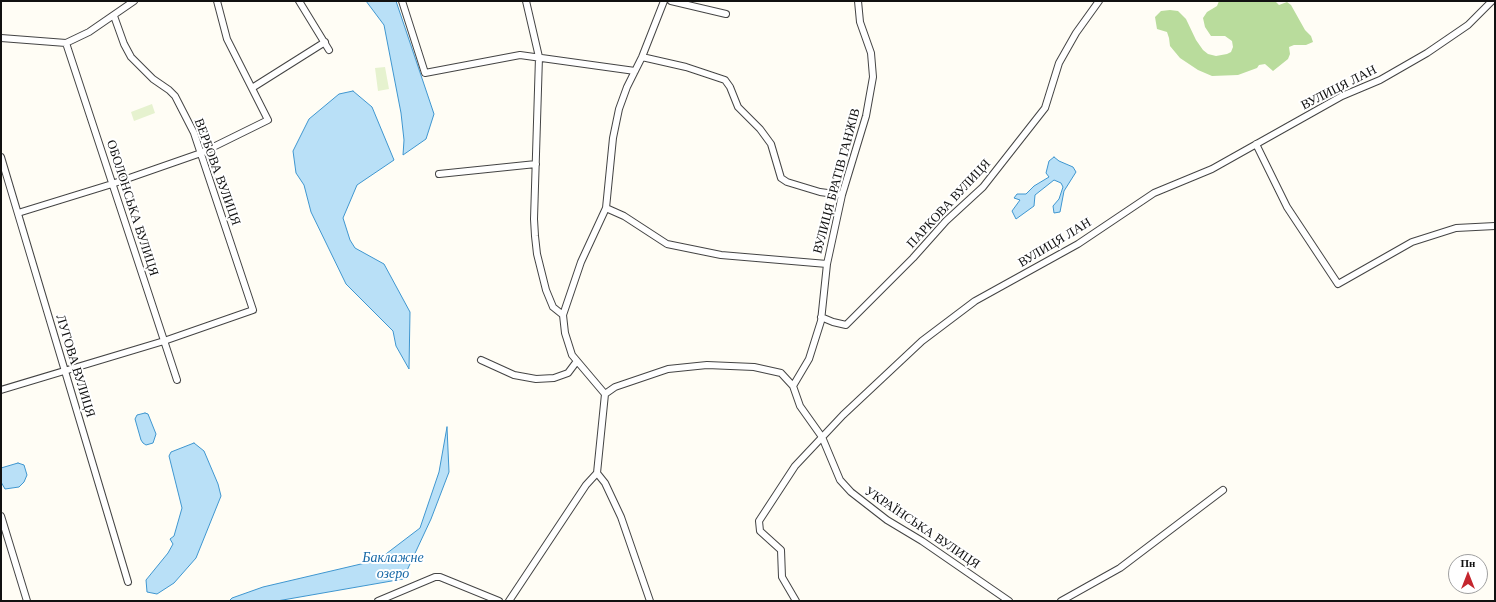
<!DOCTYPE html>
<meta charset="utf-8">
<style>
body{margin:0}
#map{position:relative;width:1496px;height:602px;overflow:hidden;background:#fffdf5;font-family:Georgia,serif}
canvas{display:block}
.frame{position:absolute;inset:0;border:2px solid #111;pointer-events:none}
.north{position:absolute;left:1448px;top:554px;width:40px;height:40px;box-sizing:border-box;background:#fff;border:1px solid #a0a0a0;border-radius:50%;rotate:0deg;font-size:11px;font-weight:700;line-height:16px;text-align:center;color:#111}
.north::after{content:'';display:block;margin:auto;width:14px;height:18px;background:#c4262e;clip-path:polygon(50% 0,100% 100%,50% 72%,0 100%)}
</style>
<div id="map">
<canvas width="1496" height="602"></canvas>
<div class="frame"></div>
<div class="north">Пн</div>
</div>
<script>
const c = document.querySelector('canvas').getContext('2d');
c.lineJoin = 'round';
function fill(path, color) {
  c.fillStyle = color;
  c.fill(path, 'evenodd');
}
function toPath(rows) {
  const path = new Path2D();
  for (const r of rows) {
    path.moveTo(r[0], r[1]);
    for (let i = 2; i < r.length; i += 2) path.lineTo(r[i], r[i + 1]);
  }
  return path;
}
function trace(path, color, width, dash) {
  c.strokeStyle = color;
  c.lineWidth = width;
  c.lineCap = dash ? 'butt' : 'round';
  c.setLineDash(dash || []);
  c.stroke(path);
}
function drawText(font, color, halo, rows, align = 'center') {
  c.font = font + ' Georgia,serif';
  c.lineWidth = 4;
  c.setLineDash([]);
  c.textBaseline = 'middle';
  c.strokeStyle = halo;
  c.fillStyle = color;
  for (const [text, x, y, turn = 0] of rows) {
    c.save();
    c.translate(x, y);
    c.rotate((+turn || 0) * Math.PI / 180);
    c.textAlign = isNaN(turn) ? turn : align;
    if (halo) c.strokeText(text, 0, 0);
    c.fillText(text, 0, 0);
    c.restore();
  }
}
const forest = toPath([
 [1219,1,1275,1,1279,5,1287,2,1291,5,1305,30,1311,36,1313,42,1306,45,1294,45,1289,47,1290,54,1288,59,1273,71,1265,64,1259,65,1257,68,1238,75,1212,76,1198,70,1180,58,1170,46,1169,38,1167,32,1157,29,1155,17,1161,11,1170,10,1178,11,1186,19,1196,40,1203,50,1208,54,1216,56,1227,54,1231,52,1233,47,1232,41,1225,36,1211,36,1205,27,1203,18,1207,12,1217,6]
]);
const pitch = toPath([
 [385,67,389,89,378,91,375,68],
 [152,104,155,113,134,121,131,112]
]);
const water = toPath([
 [366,1,396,1,434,114,426,139,403,155,404,140,401,113,384,25,366,1],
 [353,91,372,107,394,160,357,185,343,218,350,240,355,248,384,264,410,312,409,369,396,346,393,331,346,284,311,212,304,185,296,173,293,151,309,119,339,94,353,91],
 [1054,157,1059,161,1073,167,1076,172,1064,191,1060,212,1054,213,1053,206,1059,199,1063,187,1061,183,1054,180,1035,195,1034,206,1016,219,1012,211,1020,200,1014,198,1017,194,1026,194,1034,186,1049,177,1046,173,1049,161,1054,157],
 [145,413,148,414,156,434,153,443,146,445,143,443,141,440,135,419,137,415,145,413],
 [447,427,449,472,431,519,403,579,277,601,229,601,232,598,263,587,378,560,420,528,439,472,447,427],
 [194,443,204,451,218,484,221,496,196,558,174,583,157,594,147,592,146,580,168,553,173,544,170,539,174,536,182,508,169,456,171,452,194,443],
 [18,463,24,465,27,475,24,482,19,487,5,489,1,482,1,468,18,463]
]);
const minor = toPath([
 [299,1,329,50],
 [402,1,425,73,520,55,635,71],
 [526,1,539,57,534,219,535,236,537,254,546,290,553,307,563,315],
 [671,1,726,14],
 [1,38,66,43,89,32,134,1],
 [66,43,177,380],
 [642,57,686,67,725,80,730,87,738,107,760,129,771,144,781,178,787,182,820,192,842,195],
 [252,88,325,42],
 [1256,144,1287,207,1338,284,1412,242,1456,228,1495,226],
 [1,157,128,582],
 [439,174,536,164],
 [606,208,624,216,667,244,721,255,827,264],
 [18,213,112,184,201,153,268,120,227,39,217,1],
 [821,317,833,322,846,325,913,258,946,221,983,187,1045,108,1059,63,1076,33,1099,1],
 [481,360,514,375,536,379,554,378,568,373,577,361],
 [793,386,809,359,821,321,827,264,842,195,866,116,873,77,871,53,860,22,858,1],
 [1,390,164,341,253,310,194,133,175,96,169,90,153,79,131,57,124,44,114,16],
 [605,394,615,387,668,369,707,365,754,367,781,373,793,386,800,406,822,437,840,480,851,492,887,520,922,541,1009,601],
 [597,473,605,483,621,517,650,601],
 [1,516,27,601],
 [378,601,435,577,440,577,499,601],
 [509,601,586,485,597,473,605,394,572,355,565,333,563,315,581,262,606,208,613,138,619,109,627,87,642,57,664,1],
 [796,601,782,577,781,550,760,531,759,521,795,466,843,415,922,341,975,301,1078,244,1154,193,1212,169,1342,96,1380,80,1427,53,1468,25,1492,1],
 [1061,601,1120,568,1223,490]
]);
const streetNames = [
 ["ВУЛИЦЯ ЛАН",1339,88,-27],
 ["ВЕРБОВА ВУЛИЦЯ",217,172,70],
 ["ВУЛИЦЯ БРАТІВ ГАНЖІВ",837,181,-75],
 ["ПАРКОВА ВУЛИЦЯ",949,204,-47],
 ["ОБОЛОНСЬКА ВУЛИЦЯ",132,208,72],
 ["ВУЛИЦЯ ЛАН",1055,243,-31],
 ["ЛУГОВА ВУЛИЦЯ",75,366,73],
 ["УКРАЇНСЬКА ВУЛИЦЯ",922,528,34]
];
const waterNames = [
 ["Баклажне",393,558],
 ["озеро",393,574]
];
fill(forest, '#b9dc9c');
fill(pitch, '#e6f2cf');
fill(water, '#b9e0f7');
trace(water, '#3f96cf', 1);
trace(minor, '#444', 8);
trace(minor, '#fff', 6);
drawText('13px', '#111', '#fff', streetNames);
drawText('italic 14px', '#1768a6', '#fff', waterNames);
</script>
